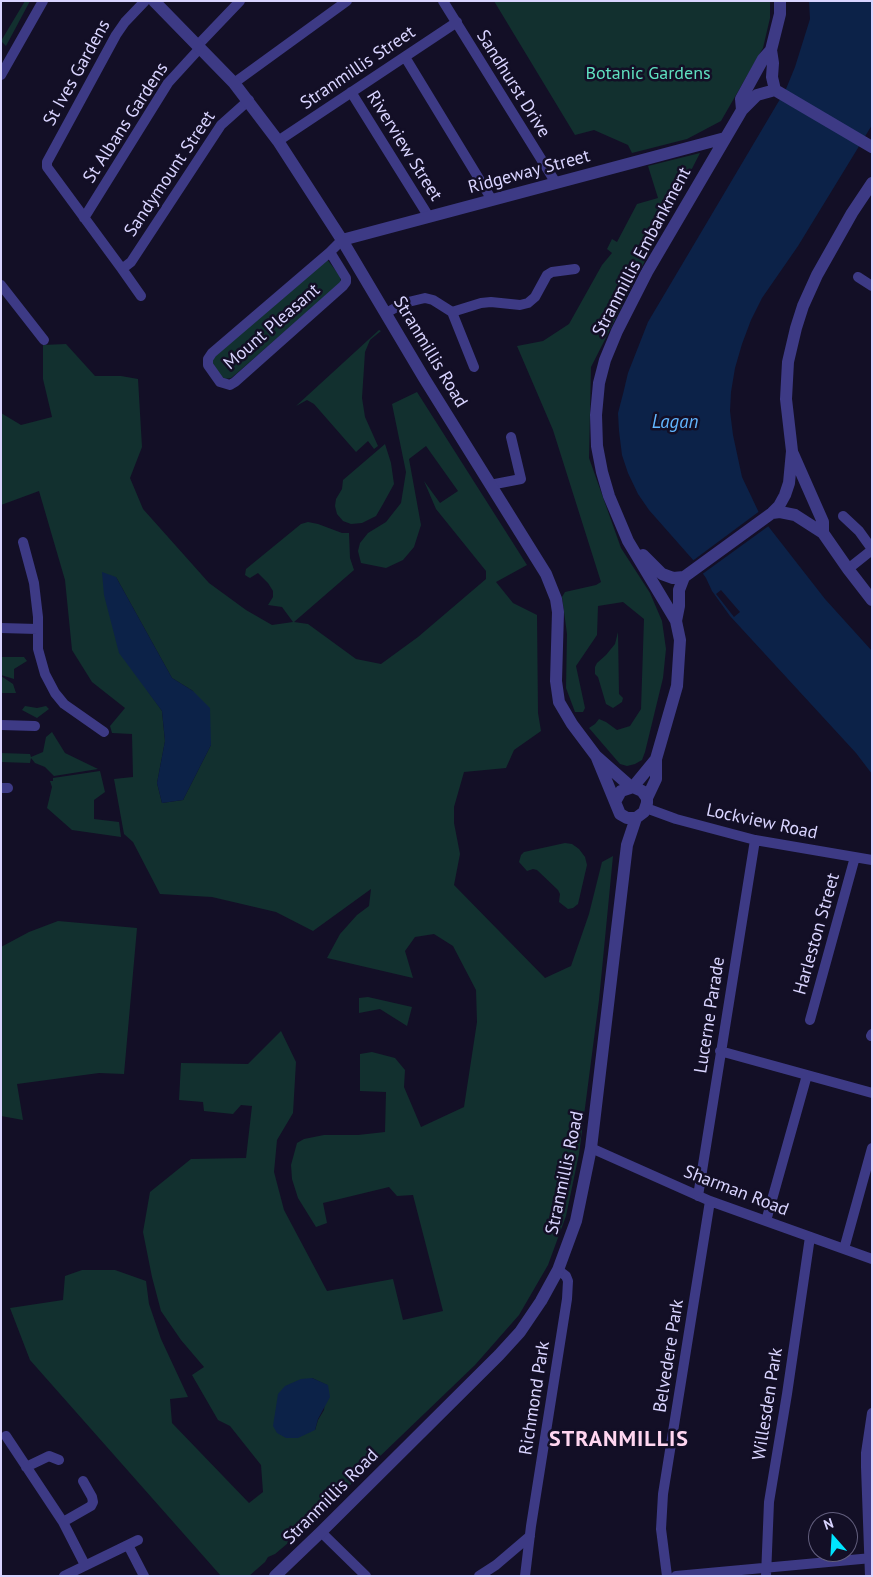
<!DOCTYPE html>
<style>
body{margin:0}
#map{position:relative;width:873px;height:1577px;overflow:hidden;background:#130f26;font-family:"PT Sans",sans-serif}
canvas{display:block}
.frame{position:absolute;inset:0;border:2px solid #d9d4ff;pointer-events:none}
.north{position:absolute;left:808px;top:1512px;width:50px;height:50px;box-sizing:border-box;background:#130f26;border:1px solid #625e7d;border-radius:50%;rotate:341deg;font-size:14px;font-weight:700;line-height:20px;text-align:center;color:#d9d4ff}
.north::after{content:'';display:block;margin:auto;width:18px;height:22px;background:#00e5ff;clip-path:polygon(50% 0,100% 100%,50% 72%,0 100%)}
</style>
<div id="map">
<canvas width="873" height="1577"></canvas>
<div class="frame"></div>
<div class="north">N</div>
</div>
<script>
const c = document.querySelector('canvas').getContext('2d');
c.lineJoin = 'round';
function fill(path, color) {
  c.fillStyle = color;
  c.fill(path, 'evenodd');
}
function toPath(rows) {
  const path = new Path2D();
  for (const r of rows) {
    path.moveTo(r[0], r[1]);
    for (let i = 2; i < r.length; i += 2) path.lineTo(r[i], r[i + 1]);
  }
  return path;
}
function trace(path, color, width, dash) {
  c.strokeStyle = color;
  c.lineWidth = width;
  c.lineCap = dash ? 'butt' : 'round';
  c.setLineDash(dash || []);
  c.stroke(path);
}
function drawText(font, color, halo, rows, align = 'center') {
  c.font = font + ' "PT Sans",sans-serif';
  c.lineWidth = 5;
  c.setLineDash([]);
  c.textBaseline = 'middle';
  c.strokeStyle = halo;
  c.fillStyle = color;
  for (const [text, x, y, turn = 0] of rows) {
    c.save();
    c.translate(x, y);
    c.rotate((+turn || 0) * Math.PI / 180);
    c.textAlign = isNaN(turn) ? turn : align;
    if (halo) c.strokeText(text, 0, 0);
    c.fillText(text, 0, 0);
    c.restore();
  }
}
const green = toPath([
 [25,1,30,1,6,46,1,41],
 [494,1,770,1,770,18,763,48,721,121,687,139,632,153,628,145,594,130,575,135],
 [700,153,591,367,589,458,621,548,650,593,662,621,666,649,663,678,645,752,642,760,635,764,627,766,620,764,589,728,595,724,599,719,606,722,617,730,630,726,641,709,644,619,623,602,598,606,597,635,576,666,585,708,583,712,575,712,566,688,567,634,562,597,565,592,596,585,601,582,553,430,517,346,543,341,569,324,602,265,612,253,607,249,612,239,617,242,637,204,658,198,648,166],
 [326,258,340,276,341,282,338,285,236,374,231,378,224,379,210,366,213,358],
 [379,330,381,331,370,340,365,352,362,398,365,417,378,446,374,449,368,441,356,452,314,404,307,400,296,406],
 [66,344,95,376,121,376,138,379,142,447,130,478,143,509,209,583,246,610,272,625,293,622,282,607,268,605,273,597,273,591,268,583,258,573,250,578,248,577,245,575,246,569,301,524,308,522,318,524,342,533,349,533,350,558,354,570,294,622,308,624,356,659,381,664,418,637,486,579,486,571,436,509,424,481,440,503,458,491,426,446,409,459,421,525,414,547,403,560,386,568,361,563,358,551,360,543,368,533,386,522,401,503,406,472,392,404,417,392,527,565,496,582,513,603,537,615,538,713,541,731,514,750,506,768,464,772,454,807,454,823,460,854,454,885,545,978,571,966,589,914,602,862,613,856,599,1000,579,1154,566,1216,548,1265,519,1315,475,1365,300,1533,275,1554,268,1557,265,1562,249,1576,221,1576,30,1360,10,1308,63,1300,65,1276,82,1270,115,1270,146,1281,149,1304,161,1339,188,1397,170,1399,172,1423,249,1503,263,1492,261,1465,230,1426,218,1420,192,1375,204,1367,181,1340,161,1311,152,1277,143,1232,150,1192,191,1159,246,1158,252,1106,241,1105,233,1114,204,1111,203,1102,179,1100,181,1063,248,1064,281,1031,296,1062,293,1113,277,1140,274,1172,284,1210,327,1291,393,1279,403,1320,443,1311,413,1195,397,1196,389,1187,323,1203,327,1223,316,1227,298,1198,292,1179,291,1165,297,1143,304,1139,324,1135,358,1135,385,1132,386,1092,360,1091,360,1054,372,1052,395,1058,405,1070,404,1087,421,1127,464,1107,477,1022,476,990,453,946,434,934,415,937,405,951,413,978,327,958,340,934,357,915,369,906,371,889,313,931,276,912,212,897,160,894,133,842,124,834,114,779,133,777,132,734,112,733,110,726,125,708,92,682,72,650,65,580,39,491,1,505,1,413,21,425,52,417,43,379,43,345],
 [116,577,172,678,193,691,211,745,183,800,162,803,157,783,165,741,162,711,147,690],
 [312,1378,327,1385,324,1410,318,1420,315,1430],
 [385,444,391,463,394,484,383,504,376,516,362,523,351,524,343,521,337,514,335,506,336,499,342,489,343,480],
 [618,632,619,694,623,698,622,702,613,708,606,704,598,677,595,674,595,667,597,663,606,655,615,644],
 [1,657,24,657,27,661,14,669,14,679,1,675],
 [1,676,13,684,16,693,1,693],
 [25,706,37,708,46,706,49,709,37,718,22,710],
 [52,732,65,753,98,769,54,776,45,767,35,763,31,758,30,763,1,762,1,753,30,754,31,757,43,752,46,737],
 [100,771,105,792,94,800,94,819,119,822,121,837,72,830,47,808,52,787,50,781,53,781,53,778],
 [565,843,572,844,579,849,585,857,587,865,578,904,573,908,568,909,559,902,560,894,558,890,537,870,533,869,527,871,519,862,521,855,524,852],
 [58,921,137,928,124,1074,99,1073,17,1084,23,1120,1,1116,1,947,29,932],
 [368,997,412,1007,407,1026,380,1009,359,1013,359,998]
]);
const water = toPath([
 [809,1,872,1,872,125,798,246,762,298,751,320,742,344,735,368,731,392,730,411,733,435,742,477,761,517,825,599,872,651,872,774,856,753,730,616,712,591,706,578,694,561,649,510,638,494,628,473,622,455,619,431,618,413,623,394,628,373,648,322,786,89,795,67,810,19],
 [102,572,116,577,172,678,193,691,210,708,211,745,183,800,162,803,157,783,165,741,162,711,119,653,104,595],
 [312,1378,328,1385,330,1397,318,1419,315,1430,298,1438,286,1438,277,1433,273,1426,278,1394,285,1386,301,1379]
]);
const pier = toPath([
 [761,510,770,525,701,575,691,562],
 [721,590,740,612,734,617,716,594]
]);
const minor = toPath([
 [145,1,125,22,116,35,47,162,47,167,122,269,131,262,221,125,249,100],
 [443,1,556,183],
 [197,46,240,1],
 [405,57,492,200],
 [1,75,43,1],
 [234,83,347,1],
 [351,92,429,217],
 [278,141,457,22],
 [84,218,168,83,200,48],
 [330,252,212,353,208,359,208,365,220,382,230,385,235,382,343,286,346,282,346,278,330,252,342,240],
 [122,269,141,296],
 [858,277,872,286],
 [1,285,44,340],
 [452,312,474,367],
 [386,313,404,303,425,298,433,300,452,312,481,303,491,302,520,305,528,303,535,297,547,275,552,272,575,269],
 [490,485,521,479,511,437],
 [843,516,859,531,872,549],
 [23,542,34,583,38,617,38,649,45,674,55,693,64,704,104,732],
 [848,569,872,550],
 [1,628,37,629],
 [1,725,35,726],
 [1,788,8,788],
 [646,808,676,819,755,840,872,860],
 [810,1020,855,857],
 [871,1036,872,1034],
 [720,1051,872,1093],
 [591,1148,710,1201,872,1259],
 [698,1196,755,840],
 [766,1221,807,1075],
 [844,1249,872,1148],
 [6,1436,63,1522,85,1565],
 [26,1467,49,1456,59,1460],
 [63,1522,91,1506,93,1502,92,1497,83,1481],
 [321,1532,366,1576],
 [128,1545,144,1576],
 [64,1576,138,1540],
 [479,1576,496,1565,530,1536],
 [525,1576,531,1526,567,1299,568,1281,566,1276,558,1270],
 [667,1576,661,1529,663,1494,710,1201],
 [676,1576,872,1558],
 [766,1576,769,1502,787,1394,810,1237],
 [870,1576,866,1467,866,1453,872,1413]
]);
const tertiary = toPath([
 [154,1,234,83,278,141,342,240,424,378,546,574,556,599,558,612,556,681,559,702,572,724,596,756,631,787],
 [771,50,773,63,772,77,775,90],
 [775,90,872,147],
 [742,110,741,99,763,59,771,50,780,14,780,1],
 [342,240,725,138],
 [793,454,823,522,823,533],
 [772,513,780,512,795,515,823,533,848,569,872,600],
 [643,555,662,574,673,578,684,577,772,513,779,506,785,495,789,483,792,451,786,399,788,362,796,328,803,306,817,275,852,213,872,183],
 [676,621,679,606,679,590,684,577],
 [597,758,620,814,627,818,636,818,644,812,647,803,647,798,642,791,633,787,621,791,616,800],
 [633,787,656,759],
 [647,798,656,779,656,759,677,686,680,640,676,621,628,541,609,496,602,472,597,446,596,415,599,383,605,360,617,331,647,272,742,110,757,95,775,90],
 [275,1576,321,1532,499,1355,520,1332,541,1301,558,1270,576,1221,591,1148,627,845,636,818]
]);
const streetNames = [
 ["Stranmillis Street",358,68,-34],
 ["St Ives Gardens",77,73,-61],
 ["Sandhurst Drive",513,84,58],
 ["St Albans Gardens",126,123,-57],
 ["Riverview Street",404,146,58],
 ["Ridgeway Street",529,172,-15],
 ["Sandymount Street",170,174,-56],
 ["Stranmillis Embankment",642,252,-62],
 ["Mount Pleasant",272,327,-41],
 ["Stranmillis Road",430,352,59],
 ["Lockview Road",762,822,12],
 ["Harleston Street",817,934,-74],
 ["Lucerne Parade",710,1015,-81],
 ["Stranmillis Road",565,1173,-78],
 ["Sharman Road",736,1191,21],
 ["Belvedere Park",669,1356,-81],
 ["Richmond Park",535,1398,-81],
 ["Willesden Park",768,1404,-81],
 ["Stranmillis Road",331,1497,-45]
];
const parkNames = [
 ["Botanic Gardens",648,74]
];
const waterNames = [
 ["Lagan",675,423]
];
const districtNames = [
 ["STRANMILLIS",619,1440]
];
fill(green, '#12302f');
fill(water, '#0c2248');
fill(pier, '#130f26');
trace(minor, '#3d3a85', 10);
trace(tertiary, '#3d3a85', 12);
drawText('18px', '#d9d4ff', '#130f26', streetNames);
drawText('18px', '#5fe0c0', '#130f26', parkNames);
drawText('italic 19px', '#62b6ff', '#130f26', waterNames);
c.letterSpacing = '1px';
drawText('bold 22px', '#ffd6f0', '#130f26', districtNames);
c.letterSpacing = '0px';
</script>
